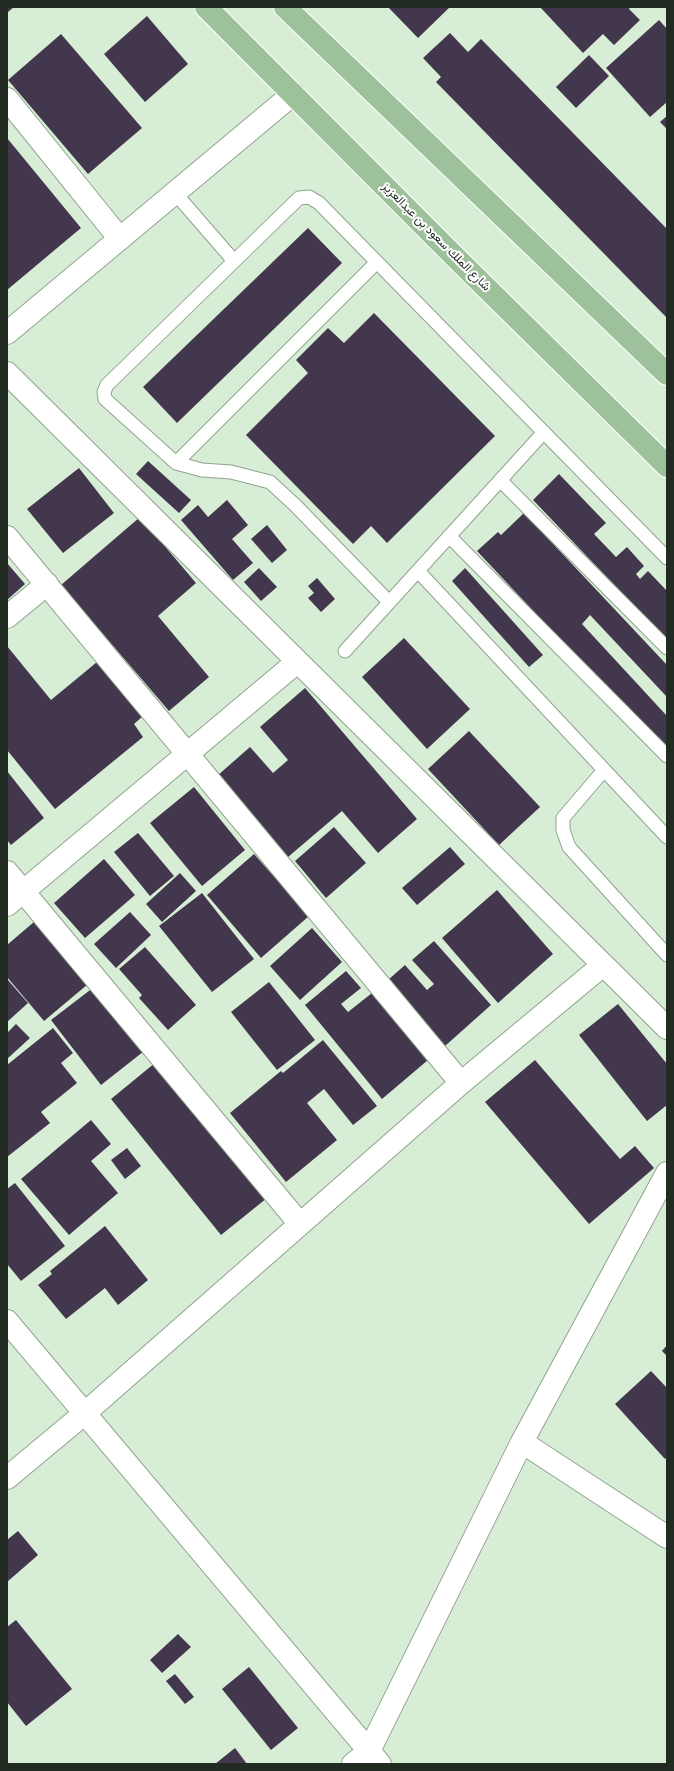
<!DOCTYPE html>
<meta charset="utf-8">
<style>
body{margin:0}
#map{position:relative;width:674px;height:1771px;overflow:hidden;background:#d7edd5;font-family:"Varela Round",sans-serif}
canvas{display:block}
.frame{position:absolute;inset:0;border:8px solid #222b22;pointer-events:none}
</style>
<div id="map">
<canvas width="674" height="1771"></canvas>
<div class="frame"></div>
</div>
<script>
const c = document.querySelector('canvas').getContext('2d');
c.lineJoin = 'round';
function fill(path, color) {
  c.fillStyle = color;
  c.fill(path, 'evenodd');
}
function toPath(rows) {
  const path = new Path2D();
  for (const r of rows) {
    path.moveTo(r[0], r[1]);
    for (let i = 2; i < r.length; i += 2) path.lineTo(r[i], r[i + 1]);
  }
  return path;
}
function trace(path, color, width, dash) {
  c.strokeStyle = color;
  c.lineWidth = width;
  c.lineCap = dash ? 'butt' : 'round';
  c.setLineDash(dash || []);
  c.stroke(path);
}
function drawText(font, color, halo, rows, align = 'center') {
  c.font = font + ' "Varela Round",Vazirmatn,sans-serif';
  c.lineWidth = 4;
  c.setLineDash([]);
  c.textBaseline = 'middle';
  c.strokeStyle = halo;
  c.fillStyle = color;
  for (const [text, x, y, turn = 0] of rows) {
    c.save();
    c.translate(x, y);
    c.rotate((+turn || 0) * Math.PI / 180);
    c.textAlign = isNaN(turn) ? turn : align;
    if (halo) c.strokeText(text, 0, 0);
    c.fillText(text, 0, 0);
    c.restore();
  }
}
const building = toPath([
 [7,7,14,7,8,12],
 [388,7,450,7,418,38],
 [540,7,630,7,629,9,640,20,614,45,603,34,583,53],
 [147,16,188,64,145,102,104,54],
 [659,20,667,29,667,102,650,117,606,68],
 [450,33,468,52,481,39,667,229,667,318,436,82,441,77,423,58],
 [61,34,142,128,88,174,8,80],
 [589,55,609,76,576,108,556,87],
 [667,116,667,129,660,122],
 [7,138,81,228,7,290],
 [308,228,342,263,177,423,143,387],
 [374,313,495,436,387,543,371,526,353,544,246,435,308,373,296,360,328,328,344,343],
 [148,461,191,500,179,513,136,474],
 [79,468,114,513,63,553,27,509],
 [559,474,606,523,594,534,616,557,627,547,644,566,636,574,640,579,648,571,667,591,667,640,533,500],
 [227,500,248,525,232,539,253,563,233,580,181,520,198,505,208,517],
 [524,513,667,665,667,697,590,615,582,624,667,716,666,752,477,551,498,532,501,535],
 [140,517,196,583,158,616,209,677,169,711,61,585],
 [267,525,287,550,272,563,251,539],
 [7,563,25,584,7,600],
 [259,568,277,587,261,601,244,582],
 [465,568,543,655,529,667,452,581],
 [317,578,335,599,321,612,308,598,314,593,308,586],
 [404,638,470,709,427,749,362,677],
 [7,646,51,700,97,662,142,717,134,724,143,737,55,809,7,750],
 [305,688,417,819,378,853,342,811,288,857,217,776,250,747,273,773,288,760,260,727],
 [469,731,540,807,499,845,428,769],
 [7,771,44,818,11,845,7,840],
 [194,787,245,850,202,886,150,823],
 [334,827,366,863,326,898,295,861],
 [138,833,174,876,150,896,114,852],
 [450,847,465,864,417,905,402,888],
 [254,854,309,916,261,958,207,895],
 [104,859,135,895,85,938,54,903],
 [180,873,196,891,162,922,146,904],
 [497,890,553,954,498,1003,442,938],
 [202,893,254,959,212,992,159,926],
 [130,912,151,935,116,968,94,944],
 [41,916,94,979,44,1021,7,977,7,945],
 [312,928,342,962,300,1000,270,966],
 [434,941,491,1005,445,1046,388,980,405,965,427,990,434,984,412,960],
 [145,947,196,1005,168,1030,139,998,142,995,119,969],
 [346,971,361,988,341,1004,348,1012,372,993,428,1060,382,1099,305,1005],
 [7,979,28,1003,7,1022],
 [269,982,315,1040,277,1070,231,1012],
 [98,984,148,1048,101,1085,51,1020],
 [618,1004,667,1064,667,1105,647,1121,579,1035],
 [16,1024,30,1038,7,1059,7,1033],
 [53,1028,73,1053,61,1063,77,1083,41,1112,50,1123,7,1157,7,1065],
 [323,1040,377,1106,353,1125,324,1089,307,1103,337,1140,286,1182,230,1113,281,1071,283,1073],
 [161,1058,272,1194,221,1235,111,1099],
 [535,1060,620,1159,635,1146,654,1168,589,1224,485,1102],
 [91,1120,111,1144,91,1161,118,1193,69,1235,21,1179],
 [127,1148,141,1166,125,1179,111,1160],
 [15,1183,65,1246,21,1281,7,1264,7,1189],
 [105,1226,148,1280,118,1305,105,1288,66,1319,38,1285,52,1274,50,1271],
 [667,1345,667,1356,662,1351],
 [651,1371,667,1388,667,1457,665,1459,615,1404],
 [18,1531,38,1555,7,1582,7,1540],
 [16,1620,72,1689,26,1726,7,1702,7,1627],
 [178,1634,191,1647,162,1673,150,1660],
 [249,1667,298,1728,271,1750,222,1689],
 [175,1674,194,1697,185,1704,166,1681],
 [235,1748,247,1764,215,1764]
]);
const lane = toPath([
 [175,193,234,261],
 [176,463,377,262],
 [500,480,667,648],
 [449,536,667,756],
 [418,571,667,837],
 [389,602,296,506,270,482,231,472,202,470,176,463,105,399,104,392,107,385,299,198,309,197,319,203,667,558],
 [345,651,544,432],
 [604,770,563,818,563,830,569,847,667,955]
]);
const street = toPath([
 [7,99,120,239],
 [7,333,293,94],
 [7,373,667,1028],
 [7,537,461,1083],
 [7,617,47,584],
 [7,872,300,1224],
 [7,905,297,662],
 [7,1321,380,1764],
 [522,1442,667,1537],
 [7,1478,85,1413,461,1083,603,965],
 [353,1764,369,1751,522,1442,667,1173]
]);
const primary = toPath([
 [206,7,454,256,667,466],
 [285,7,667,374]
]);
const streetNames = [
 ["شارع الملك سعود بن عبدالعزيز",436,237,45]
];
fill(building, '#43374d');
trace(lane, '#90a48e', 15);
trace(street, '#90a48e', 24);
trace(primary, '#fff', 24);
trace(lane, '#fff', 13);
trace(street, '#fff', 22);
trace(primary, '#9dc29b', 22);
drawText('12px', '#222b22', '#fff', streetNames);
</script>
